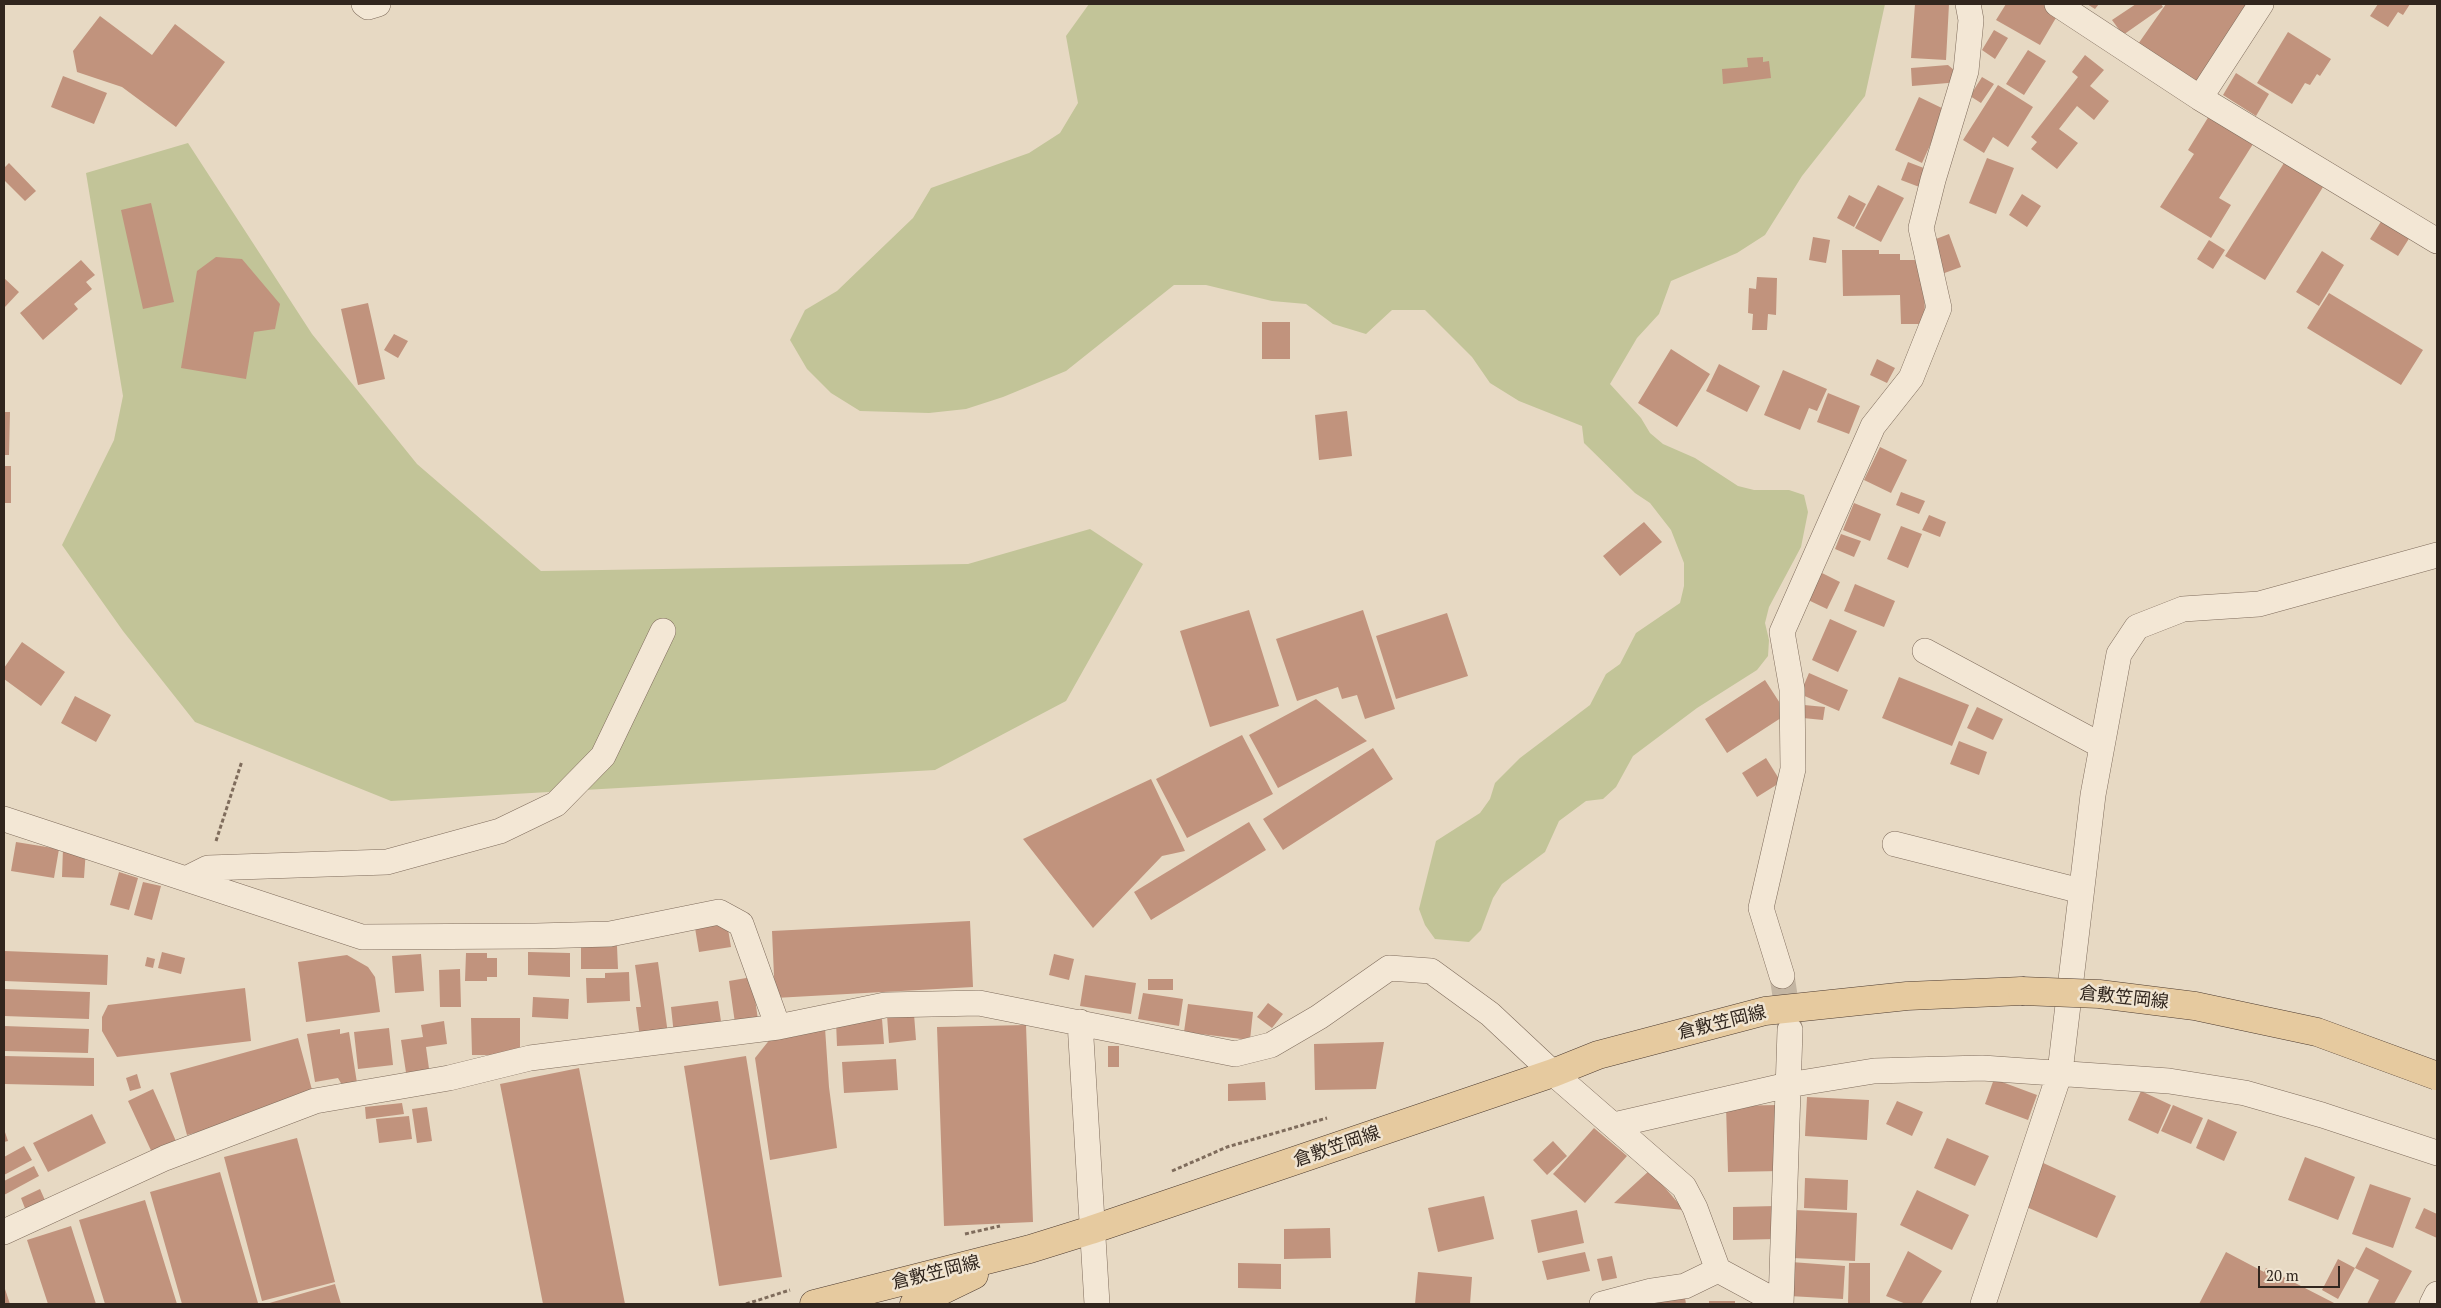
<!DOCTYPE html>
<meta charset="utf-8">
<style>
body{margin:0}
#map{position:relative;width:2441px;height:1308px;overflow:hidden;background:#e7d9c3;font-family:"PT Serif",serif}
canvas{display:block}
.frame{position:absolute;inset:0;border:5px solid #31261e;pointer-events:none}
.scale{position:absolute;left:2258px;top:1266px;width:82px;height:22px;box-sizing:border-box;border:2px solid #31261e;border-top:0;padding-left:6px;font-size:15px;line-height:18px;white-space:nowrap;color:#31261e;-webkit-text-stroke:4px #f0e4d1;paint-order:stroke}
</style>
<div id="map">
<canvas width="2441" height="1308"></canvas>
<div class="frame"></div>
<div class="scale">20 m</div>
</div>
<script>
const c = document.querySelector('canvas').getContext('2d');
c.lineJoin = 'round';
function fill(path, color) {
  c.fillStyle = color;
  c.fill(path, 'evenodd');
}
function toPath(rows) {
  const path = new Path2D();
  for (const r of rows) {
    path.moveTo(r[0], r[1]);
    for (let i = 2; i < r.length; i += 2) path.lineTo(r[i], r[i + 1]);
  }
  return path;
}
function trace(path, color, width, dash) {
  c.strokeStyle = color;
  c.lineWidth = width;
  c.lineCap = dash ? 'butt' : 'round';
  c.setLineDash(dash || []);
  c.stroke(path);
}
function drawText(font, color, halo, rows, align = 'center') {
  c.font = font + ' "PT Serif","Noto Sans JP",serif';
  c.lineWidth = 5;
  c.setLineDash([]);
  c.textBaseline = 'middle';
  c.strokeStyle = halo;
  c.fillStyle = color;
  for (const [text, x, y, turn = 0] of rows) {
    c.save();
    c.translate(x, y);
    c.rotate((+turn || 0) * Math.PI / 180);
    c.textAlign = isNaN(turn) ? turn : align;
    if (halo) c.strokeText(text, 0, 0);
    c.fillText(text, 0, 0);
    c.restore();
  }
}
const green = toPath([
 [1089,4,1885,4,1865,96,1802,176,1765,235,1737,253,1671,281,1659,314,1637,338,1610,384,1641,418,1650,433,1663,444,1695,458,1738,486,1754,490,1789,490,1804,495,1808,512,1801,547,1769,607,1765,623,1769,640,1768,656,1757,670,1697,708,1633,756,1616,787,1603,799,1586,801,1559,821,1545,852,1502,884,1493,898,1481,930,1469,942,1435,939,1425,925,1419,909,1436,841,1480,813,1490,799,1495,783,1520,758,1590,705,1606,674,1620,664,1636,633,1680,603,1684,586,1684,563,1671,530,1650,503,1635,493,1584,443,1582,426,1519,401,1490,383,1472,357,1425,310,1392,310,1366,334,1333,324,1306,304,1272,301,1206,285,1174,285,1066,371,1003,397,966,409,929,413,860,411,831,393,807,369,790,340,805,310,837,291,913,218,931,188,1029,153,1060,133,1078,103,1066,36],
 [188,143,312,334,417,464,541,571,968,564,1090,529,1143,564,1066,701,935,770,391,801,195,722,123,631,62,545,114,440,123,396,86,173]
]);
const building = toPath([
 [1915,4,1949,4,1946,60,1911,58],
 [2006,4,2047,4,2060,11,2040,45,1996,20],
 [2087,4,2099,4,2095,9],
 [2136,4,2161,4,2163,7,2123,35,2112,20],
 [2166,4,2250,4,2193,86,2136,47],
 [2378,4,2410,4,2403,15,2398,12,2388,27,2370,16],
 [100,16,152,55,175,24,225,62,176,127,122,87,77,72,73,51],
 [1994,30,2008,38,1995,59,1982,50],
 [2288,32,2331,59,2320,76,2317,74,2310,85,2305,83,2292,104,2257,83],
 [2028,50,2046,61,2024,95,2006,84],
 [2085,55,2104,70,2090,86,2109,101,2094,120,2077,106,2059,129,2078,143,2057,169,2031,149,2037,142,2031,137,2078,77,2072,72],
 [1763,57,1763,62,1769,61,1771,78,1723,84,1722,69,1748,67,1747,58],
 [1948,65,1960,75,1960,82,1912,86,1911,68],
 [2236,73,2269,94,2256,116,2223,95],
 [63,76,107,93,94,124,51,107],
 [1982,77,1994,84,1981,103,1970,96],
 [1998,85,2033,107,2008,147,1993,137,1984,153,1963,140],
 [1919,97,1946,110,1922,163,1895,150],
 [2209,116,2253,144,2219,198,2231,205,2211,238,2160,207,2194,154,2188,150],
 [1987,158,2014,168,1996,214,1969,203],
 [1908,162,1929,170,1922,188,1901,180],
 [9,163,36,191,25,201,4,180,4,168],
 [2284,163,2323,187,2265,280,2225,256],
 [1878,185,1904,198,1881,242,1855,228],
 [2022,194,2041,206,2027,227,2009,215],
 [1849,195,1866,204,1854,227,1837,218],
 [151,203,174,302,143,309,121,210],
 [2382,220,2410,237,2398,256,2370,239],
 [1949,234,1961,267,1939,275,1928,242],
 [1813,237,1830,240,1826,263,1809,260],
 [2209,240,2225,250,2213,269,2197,259],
 [1842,250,1879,250,1879,254,1900,254,1900,260,1924,260,1925,324,1901,324,1900,295,1843,296],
 [2322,251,2344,265,2319,306,2296,292],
 [216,257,242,259,280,304,275,329,254,332,246,379,181,368,197,271],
 [81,260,95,275,86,282,92,289,74,304,78,309,43,340,20,313],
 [1757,277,1777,278,1776,315,1768,314,1767,330,1752,330,1753,314,1748,313,1749,288,1756,289],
 [4,278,19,292,4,308],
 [2329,293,2423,350,2401,385,2307,328],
 [368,303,385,379,358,385,341,309],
 [1262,322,1290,322,1290,359,1262,359],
 [394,334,408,341,398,358,384,350],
 [1671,349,1710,374,1677,427,1638,403],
 [1877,359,1895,368,1887,383,1870,375],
 [1719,364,1760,386,1747,412,1706,391],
 [1783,370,1827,389,1817,411,1809,408,1800,430,1764,415],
 [1828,393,1860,406,1849,434,1817,422],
 [1347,411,1352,456,1319,460,1315,415],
 [4,412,10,412,9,455,4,455],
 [1880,447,1907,460,1891,493,1864,480],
 [4,466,11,466,11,503,4,503],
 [1901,492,1925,501,1919,514,1896,505],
 [1854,503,1881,514,1870,541,1843,530],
 [1929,515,1946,522,1940,537,1922,530],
 [1644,522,1662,542,1620,576,1603,556],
 [1901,526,1922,534,1908,568,1887,559],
 [1841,534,1861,541,1854,557,1835,549],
 [1820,572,1840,582,1827,609,1806,599],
 [1855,584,1895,601,1884,627,1844,611],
 [1249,610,1279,706,1210,727,1180,631],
 [1363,610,1395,709,1365,719,1357,695,1342,699,1338,687,1297,701,1276,639],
 [1447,613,1468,676,1396,699,1376,636],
 [1830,619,1857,631,1838,672,1812,660],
 [22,642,65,672,41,706,4,679,4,668],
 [1809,673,1848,690,1839,711,1800,694],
 [1899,677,1969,705,1952,746,1882,718],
 [1765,680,1787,714,1727,753,1705,719],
 [75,696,111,715,96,742,61,723],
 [1316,699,1367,741,1278,788,1249,735],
 [1804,705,1825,707,1823,720,1803,718],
 [1977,707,2003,719,1993,740,1967,728],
 [1242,735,1273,794,1187,838,1156,779],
 [1959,741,1987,752,1979,775,1950,764],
 [1373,748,1393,779,1283,850,1263,819],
 [1766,758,1781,782,1757,797,1742,773],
 [1151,779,1185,851,1162,856,1093,928,1023,839],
 [1249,822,1266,850,1151,920,1134,892],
 [16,842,59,849,54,878,11,871],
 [63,848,86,849,84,878,62,877],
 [119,872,138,878,129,910,110,905],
 [143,882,161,886,152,920,134,915],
 [970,921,973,987,775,998,772,931],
 [727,923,731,947,699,952,695,928],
 [617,946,618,969,581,969,581,947],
 [4,951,108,955,107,985,4,981],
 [162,952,185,958,181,974,158,968],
 [528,952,570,953,570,977,528,975],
 [466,953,487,953,487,958,497,958,497,977,487,977,487,981,465,981],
 [421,954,424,991,395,993,392,956],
 [1054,954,1074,959,1069,980,1049,975],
 [347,955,368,967,375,977,380,1012,306,1022,298,962],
 [147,957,155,959,153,968,145,966],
 [658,962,668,1034,640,1038,636,1007,641,1007,635,965],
 [460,969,461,1007,440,1007,439,970],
 [629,972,630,1001,587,1003,586,978,605,978,605,973],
 [1085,975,1136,983,1131,1014,1080,1006],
 [752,977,758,1020,735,1023,729,981],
 [1148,979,1173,979,1173,990,1148,990],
 [245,988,251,1041,117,1057,102,1031,102,1017,108,1005],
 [4,989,90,992,89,1019,4,1016],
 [1143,993,1183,999,1179,1026,1138,1019],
 [533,997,569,999,568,1019,532,1017],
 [718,1001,722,1028,674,1035,671,1007],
 [1268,1003,1283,1014,1272,1028,1257,1017],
 [1188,1004,1253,1012,1250,1040,1184,1032],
 [914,1014,916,1040,889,1043,887,1015],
 [471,1018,520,1018,520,1055,472,1055],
 [882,1019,884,1044,837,1046,836,1021],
 [444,1021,447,1044,426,1047,430,1076,407,1079,401,1040,423,1037,421,1025],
 [1026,1025,1033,1222,944,1226,937,1027],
 [4,1026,89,1029,88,1053,4,1051],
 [389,1028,393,1065,358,1069,354,1032],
 [825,1028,829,1087,837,1148,770,1160,755,1058,771,1038,797,1036],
 [340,1029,340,1034,349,1032,357,1083,342,1085,338,1078,315,1082,307,1034],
 [298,1038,315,1101,187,1135,170,1073],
 [1384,1042,1376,1089,1315,1090,1314,1044],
 [1108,1046,1119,1046,1119,1067,1108,1067],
 [4,1056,94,1058,94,1086,4,1084],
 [746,1056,782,1277,719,1286,684,1066],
 [896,1059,898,1090,844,1093,842,1062],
 [579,1068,625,1304,543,1304,500,1084],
 [137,1074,141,1088,130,1091,126,1078],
 [1994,1079,2037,1095,2028,1120,1985,1104],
 [1265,1082,1266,1100,1228,1101,1228,1084],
 [153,1089,179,1148,155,1159,128,1101],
 [2141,1091,2171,1105,2158,1134,2128,1120],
 [1807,1097,1869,1100,1867,1140,1805,1136],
 [1897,1101,1923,1112,1912,1136,1886,1124],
 [402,1103,404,1114,366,1119,365,1107],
 [1779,1105,1781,1171,1728,1172,1726,1106],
 [2173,1105,2203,1118,2191,1144,2161,1131],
 [427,1107,432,1141,417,1143,412,1109],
 [92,1114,106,1143,48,1172,33,1143],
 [409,1116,412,1139,379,1143,376,1119],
 [2208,1119,2237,1132,2224,1161,2196,1148],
 [1594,1128,1627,1156,1585,1203,1553,1174],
 [4,1129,8,1141,4,1142],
 [297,1138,335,1282,262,1301,224,1157],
 [1947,1138,1989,1156,1975,1186,1934,1168],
 [1553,1141,1567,1156,1547,1175,1533,1160],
 [24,1146,32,1160,4,1175,4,1157],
 [2305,1157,2355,1177,2338,1220,2288,1200],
 [2041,1162,2116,1196,2097,1238,2022,1205],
 [34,1166,39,1176,4,1195,4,1181],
 [1650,1170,1684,1210,1614,1203],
 [220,1172,258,1303,182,1304,150,1192],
 [1805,1178,1848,1180,1847,1210,1804,1208],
 [2370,1184,2411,1198,2393,1248,2352,1234],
 [40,1189,48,1207,28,1216,21,1198],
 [1917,1190,1969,1215,1952,1250,1900,1225],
 [1484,1196,1494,1239,1438,1252,1428,1208],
 [145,1200,177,1304,105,1304,79,1220],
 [1776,1206,1776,1239,1733,1240,1733,1207],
 [2424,1208,2437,1214,2437,1238,2415,1228],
 [1577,1210,1584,1243,1538,1253,1531,1220],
 [1795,1210,1857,1213,1855,1261,1793,1258],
 [71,1226,96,1304,48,1304,27,1240],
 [1330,1228,1331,1258,1284,1259,1284,1229],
 [2366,1247,2412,1271,2394,1304,2367,1304,2379,1280,2355,1268],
 [1908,1251,1942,1271,1921,1304,1906,1304,1886,1296],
 [1585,1252,1590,1271,1547,1280,1542,1261],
 [2226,1252,2264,1272,2266,1268,2336,1304,2199,1304],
 [1612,1256,1617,1278,1602,1281,1597,1259],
 [2338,1259,2355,1268,2338,1299,2322,1290],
 [1791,1262,1845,1266,1843,1299,1789,1296],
 [1238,1263,1281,1264,1281,1289,1238,1288],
 [1849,1263,1870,1263,1870,1304,1848,1304],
 [1418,1272,1472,1277,1470,1304,1415,1304],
 [335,1284,341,1304,266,1304],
 [4,1286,10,1304,4,1304],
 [1684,1291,1686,1304,1627,1304],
 [1709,1301,1735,1301,1735,1304,1709,1304]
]);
const streetTunnel = toPath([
 [1782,976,1790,1028]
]);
const path = toPath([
 [216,841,242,761],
 [1172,1171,1227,1147,1327,1118],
 [965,1234,1000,1226],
 [746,1304,790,1290]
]);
const street = toPath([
 [364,4,368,7,378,4],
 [2057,4,2200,98,2437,241],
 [2200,98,2261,4],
 [1925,651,2102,746],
 [4,819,362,937,536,936,610,934,719,912,741,924,778,1027],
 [1895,844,2081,891],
 [188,878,208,868,387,862,500,831,556,804,603,756,663,631],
 [1782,976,1761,908,1793,769,1792,689,1782,632,1873,426,1911,378,1939,308,1921,228,1933,180,1966,71,1971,20,1968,4],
 [1080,1022,1097,1304],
 [1614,1125,1788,1085,1874,1071,1982,1068,2169,1081,2245,1093,2322,1115,2437,1153],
 [4,1232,165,1158,315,1101,449,1078,530,1058,778,1027,885,1005,979,1003,1235,1054,1271,1045,1319,1017,1389,968,1431,971,1490,1014,1553,1073,1684,1187,1695,1208,1718,1270,1781,1304,1790,1030],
 [1602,1304,1651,1291,1685,1286,1718,1270],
 [1983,1304,2060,1072,2093,795,2119,654,2137,627,2183,609,2259,604,2437,555],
 [2432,1304,2437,1294]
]);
const primary = toPath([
 [814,1304,1030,1249,1091,1230,1553,1073,1598,1055,1765,1011,1907,996,2022,991],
 [914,1304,974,1275]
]);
const primaryBridge = toPath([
 [2022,991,2099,994,2195,1006,2317,1032,2437,1076]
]);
const streetNames = [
 ["倉敷笠岡線",2124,998,6],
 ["倉敷笠岡線",1722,1023,-14],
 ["倉敷笠岡線",1337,1147,-19],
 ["倉敷笠岡線",936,1273,-14]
];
fill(green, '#c2c498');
fill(building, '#c1937d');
trace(streetTunnel, '#c3b5a2', 25, [25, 12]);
trace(street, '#7f6c5c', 26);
trace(primary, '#4d3b30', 29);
trace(path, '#7f6c5c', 3, [4, 2.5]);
trace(street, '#f3e7d5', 25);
trace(primary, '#e6ca9f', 28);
trace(primaryBridge, '#4d3b30', 29, []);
trace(primaryBridge, '#e6ca9f', 28);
drawText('18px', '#31261e', '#f0e4d1', streetNames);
</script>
